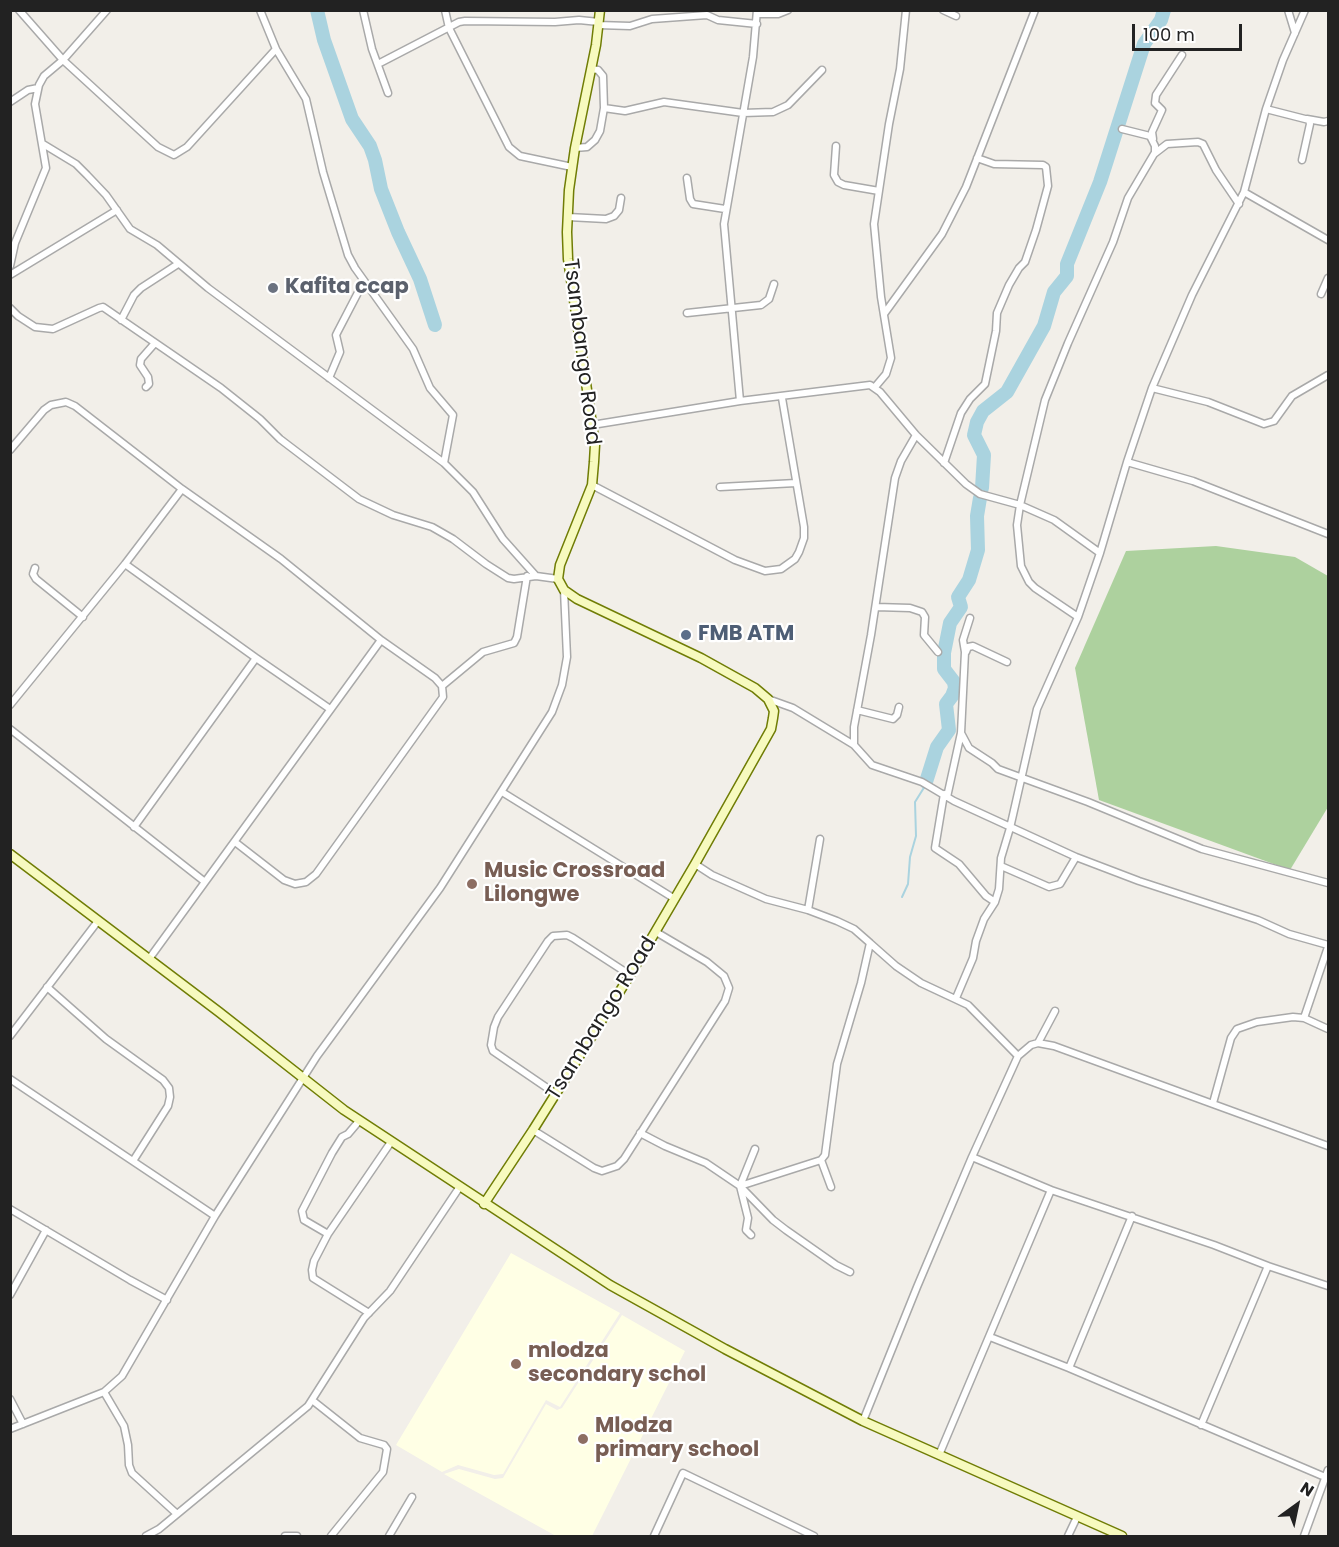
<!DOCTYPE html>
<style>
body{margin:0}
#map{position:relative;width:1339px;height:1547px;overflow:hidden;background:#f2efe9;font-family:Poppins,sans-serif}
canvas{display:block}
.frame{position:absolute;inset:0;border:12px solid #222;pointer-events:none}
.north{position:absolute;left:1267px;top:1475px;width:60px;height:60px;-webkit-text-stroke:4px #fff;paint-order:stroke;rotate:33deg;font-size:16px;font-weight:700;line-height:24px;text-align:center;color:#222}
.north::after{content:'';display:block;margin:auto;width:21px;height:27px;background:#222;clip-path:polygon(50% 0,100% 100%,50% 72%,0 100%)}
.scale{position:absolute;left:1132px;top:24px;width:110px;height:27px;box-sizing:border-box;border:3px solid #222;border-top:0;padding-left:8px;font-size:18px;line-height:21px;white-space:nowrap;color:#222;-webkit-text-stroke:4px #fff;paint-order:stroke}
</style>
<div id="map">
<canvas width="1339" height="1547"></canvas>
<div class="frame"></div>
<div class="north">N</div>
<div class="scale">100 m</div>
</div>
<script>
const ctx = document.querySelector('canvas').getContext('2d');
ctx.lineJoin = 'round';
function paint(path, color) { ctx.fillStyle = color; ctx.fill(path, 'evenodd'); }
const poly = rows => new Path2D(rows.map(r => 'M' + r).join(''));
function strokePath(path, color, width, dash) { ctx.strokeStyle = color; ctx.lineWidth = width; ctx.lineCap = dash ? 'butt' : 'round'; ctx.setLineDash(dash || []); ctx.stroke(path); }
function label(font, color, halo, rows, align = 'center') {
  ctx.font = font + ' Poppins,sans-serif'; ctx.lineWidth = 4.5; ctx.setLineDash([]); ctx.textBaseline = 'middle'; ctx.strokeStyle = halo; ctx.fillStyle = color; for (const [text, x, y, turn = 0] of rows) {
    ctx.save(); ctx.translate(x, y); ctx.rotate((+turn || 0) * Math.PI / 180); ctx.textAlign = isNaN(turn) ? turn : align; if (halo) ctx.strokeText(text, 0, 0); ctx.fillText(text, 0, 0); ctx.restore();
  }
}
paint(poly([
 [511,1253,620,1313,560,1407,546,1400,503,1474,494,1475,458,1465,442,1472,396,1445],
 [622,1315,685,1351,592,1536,556,1536,444,1474,459,1469,495,1479,503,1478,546,1404,557,1410,562,1408]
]), '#ffffe5');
paint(poly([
 [1216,546,1295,557,1328,576,1328,807,1290,870,1099,800,1075,668,1126,551]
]), '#add19e');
strokePath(poly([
 [902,897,908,884,910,857,916,836,915,802,925,786]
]), '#aad3df', 2);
strokePath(poly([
 [317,10,324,40,352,119,370,146,375,160,381,189,398,232,420,279,435,325],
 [982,488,984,455,974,435,977,422,983,411,1007,392,1044,326,1054,292,1067,276,1067,264,1100,182,1144,44,1161,20,1164,10],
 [926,782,937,747,949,730,946,704,952,696,955,688,954,682,944,669,944,653,950,623,961,607,958,597,969,580,978,550,977,516,980,498]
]), '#aad3df', 14);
const street = poly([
 [19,10,63,60,158,147,174,155,187,147,276,49],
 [260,10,276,49,306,99,323,172,348,255,355,268,413,349,430,388,453,415,444,463],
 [363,10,372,49,388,93],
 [445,10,449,28,509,147,520,156,572,167],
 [943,10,956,16],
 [1288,10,1295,33],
 [757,14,778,14,788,10],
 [598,25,630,26,652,19,707,15,718,20,757,24],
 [378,64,459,22,465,21,555,22,579,20,599,22],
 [10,102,28,90,38,88],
 [604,108,625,111,664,102,743,113,773,112,788,105,822,70],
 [1266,109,1309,120,1310,124,1302,160],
 [1307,119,1324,122,1328,121],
 [1122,129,1150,136,1155,146,1155,153],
 [1153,139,1152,132,1162,110,1155,103,1156,95,1182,55],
 [43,144,76,164,87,175,106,195,130,229,157,245,208,288,444,463,473,492,503,539,536,576],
 [836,146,834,175,838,182,844,185,879,191],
 [575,148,587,147,595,140,600,131,604,108,603,76,598,70,591,69],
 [687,178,690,199,693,204,725,209],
 [1244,192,1328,240],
 [568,217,606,219,614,216,619,210,621,198],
 [10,266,15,243,46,168,35,104,39,85,44,76,63,60,107,10],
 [10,275,117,210],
 [1321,294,1328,278],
 [10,308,18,316,35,327,53,329,99,308,103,307,221,388,260,419,280,439,359,499,393,515,432,527,453,539,486,564,508,578,514,579,536,576,558,579],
 [687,313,761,305,769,299,774,284],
 [884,314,942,234,966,187,1035,10],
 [121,320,134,295,141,288,178,264],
 [329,378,340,352,336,335,338,331,364,281],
 [146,387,149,384,148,377,140,365,141,359,155,343],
 [875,387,886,374,891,358,881,297,874,224,889,124,900,69,906,10],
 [1152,388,1208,402,1264,424,1274,421,1292,396,1328,375],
 [740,401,724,224,753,57,757,10],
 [592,425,740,401,870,385,880,392,916,435,966,484,980,494,1020,505,1054,520,1100,553],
 [10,450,44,410,51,405,66,402,75,406,182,489,281,559,381,640,435,678,442,686,443,697,316,874,306,882,295,884,284,880,235,842],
 [1127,462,1193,481,1328,534],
 [944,463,961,413,970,399,985,384,996,331,997,313,1009,285,1019,268,1025,262,1036,230,1048,186,1046,167,1043,165,994,164,977,158],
 [592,485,735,560,765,571,781,569,795,559,799,552,804,538,804,527,782,398],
 [720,487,796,483],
 [125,564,256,658,330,709],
 [35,568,33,574,36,579,83,617],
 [876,607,910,608,922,612,925,617,924,635,938,652],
 [1078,617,1035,588,1029,582,1021,566,1017,525,1020,505,1045,400,1068,343,1113,242,1128,198,1154,154,1167,144,1198,142,1203,144,1216,170,1239,204],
 [966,652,968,647,973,646,1007,662],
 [442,686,483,652,514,643,517,637,527,576],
 [768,699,793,708,854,745,872,765,922,782,954,801,1076,857,1139,881,1258,920,1289,934,1328,945],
 [10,705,125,564,182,489],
 [857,710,893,719,897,715,899,707],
 [10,729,205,882],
 [961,733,969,748,992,763,998,769,1088,802,1202,849,1328,883],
 [854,745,854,727,871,635,895,478,901,461,916,435],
 [502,792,675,899],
 [944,794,935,848,959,864,986,896,995,902],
 [947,797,961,733,965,652,963,640,970,618],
 [134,827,256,658],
 [695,864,712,875,766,899,808,910,837,921,854,929,870,943,861,983,837,1064,825,1155,821,1160,740,1186],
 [1001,866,1049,887,1060,884,1076,857],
 [808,910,820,839],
 [870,943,896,966,921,983,968,1005,1018,1056],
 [149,959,381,640],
 [47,987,106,1039,163,1080,169,1088,170,1097,168,1106,133,1161],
 [956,998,973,958,976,941,984,919,995,902,999,889,1001,858,1010,828,1037,709,1078,617,1100,553,1127,462,1152,388,1192,295,1244,192,1266,109,1283,60,1305,10],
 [1304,1018,1328,947],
 [10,1036,98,921],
 [1038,1043,1055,1011],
 [10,1079,215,1216],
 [556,1094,493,1051,491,1045,494,1027,498,1017,548,941,553,936,567,935,573,938,630,975],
 [1213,1103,1231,1038,1237,1029,1257,1022,1293,1017,1304,1018,1328,1029],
 [533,1130,594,1168,602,1171,617,1166,624,1159,725,1001,729,988,724,976,707,962,656,932],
 [640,1133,665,1146,706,1163,740,1186,773,1220,786,1230,836,1265,850,1272],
 [972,1157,1051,1190,1214,1245,1268,1266,1328,1286],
 [821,1160,831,1187],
 [10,1209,130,1280,167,1300],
 [328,1234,304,1220,302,1211,332,1153,342,1137,348,1134,359,1121],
 [751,1235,746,1230,748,1218,740,1186,755,1149],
 [10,1295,46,1230],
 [369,1313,313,1278,312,1270,314,1261,328,1234,391,1142],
 [990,1337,1069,1368,1325,1477],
 [1069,1368,1132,1216],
 [104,1392,124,1426,128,1445,129,1465,132,1473,177,1514],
 [10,1399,23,1424],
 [312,1400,360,1438,384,1445,387,1449,383,1472,331,1536],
 [863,1421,917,1287,972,1157,1018,1056,1031,1045,1038,1043,1054,1046,1328,1146],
 [1201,1425,1268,1266],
 [10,1429,104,1392,122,1376,215,1216,317,1056,440,888,552,712,562,685,567,657,564,590],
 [939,1455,1051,1190],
 [146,1536,159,1529,308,1406,364,1318,390,1291,459,1188],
 [285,1536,297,1536],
 [389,1536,412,1497],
 [654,1536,683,1473,814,1536],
 [1068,1536,1077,1517],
 [1304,1536,1328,1470]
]);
const secondary = poly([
 [10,854,219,1012,344,1110,610,1285,725,1349,863,1421,1122,1536],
 [484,1204,533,1130,630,975,695,864,771,729,773,718,774,711,768,699,755,688,701,658,577,599,564,590,558,579,560,565,592,485,594,462,595,445,568,259,567,232,569,190,575,148,596,45,600,10]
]);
strokePath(street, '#a9a9a9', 9);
strokePath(secondary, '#707d05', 11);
strokePath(street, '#fff', 6);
strokePath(secondary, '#f7fabf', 8);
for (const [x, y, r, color] of [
 [273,288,6,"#6b7280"],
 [686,635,6,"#5c6f8a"],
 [472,884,6,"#8d6e63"],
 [516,1364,6,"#8d6e63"],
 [583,1439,6,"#8d6e63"]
]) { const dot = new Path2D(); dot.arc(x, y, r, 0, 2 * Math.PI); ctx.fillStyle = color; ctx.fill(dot); strokePath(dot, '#fff', 2); }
label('bold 21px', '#5b616d', '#fff', [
 ["Kafita ccap",285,288]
], 'left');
label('21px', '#222', '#fff', [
 ["Tsambango Road",581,352,83],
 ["Tsambango Road",602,1019,-58]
]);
label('bold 21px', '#4e5e75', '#fff', [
 ["FMB ATM",698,635]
], 'left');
label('bold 21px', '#785e54', '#fff', [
 ["Music Crossroad",484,872],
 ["Lilongwe",484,896],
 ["mlodza",528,1352],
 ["secondary schol",528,1376],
 ["Mlodza",595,1427],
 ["primary school",595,1451]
], 'left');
</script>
